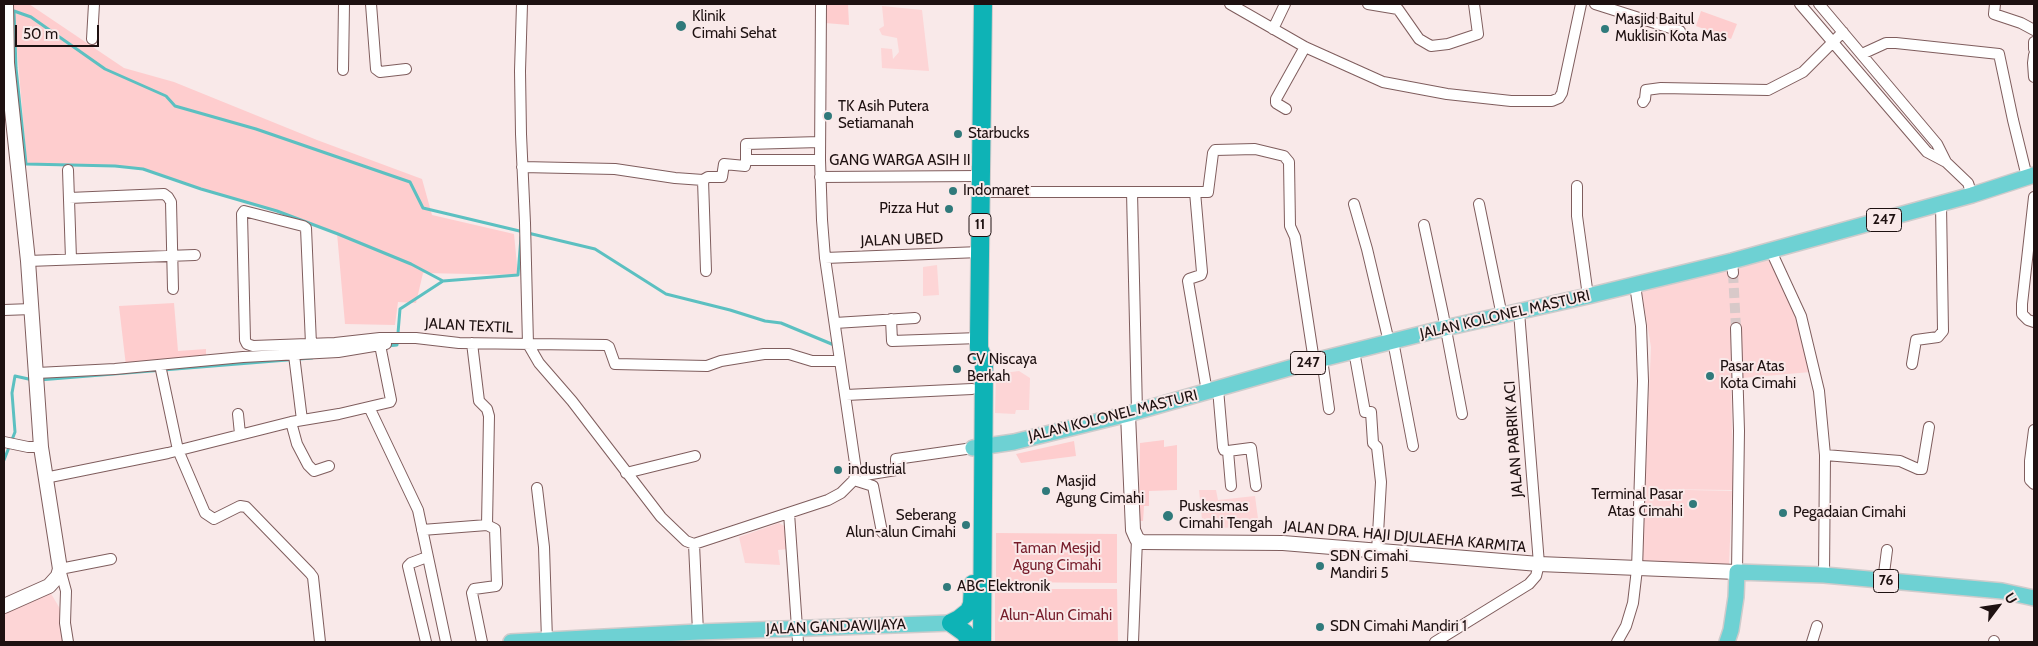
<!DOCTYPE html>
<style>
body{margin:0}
#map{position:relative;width:2038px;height:646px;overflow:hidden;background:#f9e9e9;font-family:Cabin,sans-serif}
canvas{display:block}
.frame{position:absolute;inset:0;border:5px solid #1e1111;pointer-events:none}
.north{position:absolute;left:1973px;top:581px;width:50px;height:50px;-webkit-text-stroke:4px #f9e9e9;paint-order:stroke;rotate:59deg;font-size:14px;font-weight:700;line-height:20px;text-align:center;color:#1e1111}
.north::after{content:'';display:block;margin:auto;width:18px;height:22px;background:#1e1111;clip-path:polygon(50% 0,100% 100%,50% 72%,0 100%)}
.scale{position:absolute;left:15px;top:25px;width:84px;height:22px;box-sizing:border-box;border:2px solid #1e1111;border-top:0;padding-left:6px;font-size:15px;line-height:18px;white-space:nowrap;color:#1e1111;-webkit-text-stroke:4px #f9e9e9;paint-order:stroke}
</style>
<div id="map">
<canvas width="2038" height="646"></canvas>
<div class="frame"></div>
<div class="north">U</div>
<div class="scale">50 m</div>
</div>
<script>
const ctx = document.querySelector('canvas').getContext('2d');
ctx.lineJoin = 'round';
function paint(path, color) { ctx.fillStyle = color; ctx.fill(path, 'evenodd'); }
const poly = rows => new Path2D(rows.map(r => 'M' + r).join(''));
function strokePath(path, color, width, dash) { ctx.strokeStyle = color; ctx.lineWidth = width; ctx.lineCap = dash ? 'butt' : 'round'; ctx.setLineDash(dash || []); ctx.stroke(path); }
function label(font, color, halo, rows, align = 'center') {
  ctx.font = font + ' Cabin,sans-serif'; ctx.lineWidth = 4; ctx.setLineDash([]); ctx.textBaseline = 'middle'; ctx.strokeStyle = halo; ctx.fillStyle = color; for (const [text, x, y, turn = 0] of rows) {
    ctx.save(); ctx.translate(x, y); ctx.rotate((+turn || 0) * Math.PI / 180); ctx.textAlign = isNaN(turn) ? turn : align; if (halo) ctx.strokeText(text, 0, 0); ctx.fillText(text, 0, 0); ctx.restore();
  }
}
paint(poly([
 [882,6,922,10,929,71,882,68,881,48,892,49,893,59,899,52,897,38,882,35,879,29,884,26],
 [1772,259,1798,318,1811,372,1731,379,1733,490,1645,489,1651,347,1641,288],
 [937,265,939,295,923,296,923,267],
 [1019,371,1030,378,1029,410,1016,410,1015,414,995,413,996,374],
 [1645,489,1732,491,1729,565,1642,562],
 [1199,490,1216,490,1218,500,1255,496,1259,526,1203,529],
 [779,523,786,527,788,549,778,550,780,565,745,563,739,537],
 [50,592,59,607,67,642,4,642,4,614]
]), '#fdd5d6');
paint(poly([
 [13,4,29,4,124,68,174,82,317,140,422,179,432,215,514,234,518,275,423,273,416,303,398,302,395,325,345,324,337,233,277,211,201,189,143,169,115,166,27,164],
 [826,4,848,4,849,25,825,23],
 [1701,11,1737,24,1731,39,1696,26],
 [174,303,178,351,206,349,206,359,126,366,119,306],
 [1164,440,1164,447,1177,445,1177,490,1149,491,1149,506,1144,506,1143,521,1139,521,1140,443],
 [1074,441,1076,456,1021,463,1016,454],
 [996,533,1117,534,1117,583,996,582],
 [995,589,1117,589,1118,642,995,642]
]), '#fecdce');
strokePath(poly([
 [14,11,31,17,105,69,166,96,175,106,256,129,410,182,423,208,595,249,666,294,730,310,765,321,781,323,834,345],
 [14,11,16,68,26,164,115,166,143,169,201,189,277,211,338,234,411,264,443,281,518,275,521,237],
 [387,346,397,345,400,309,443,281],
 [39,380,312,358],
 [4,460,15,432,12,393,15,376,33,380]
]), '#5cc0c1', 3);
strokePath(poly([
 [1733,273,1736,328]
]), '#d8c9c9', 10, [10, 5]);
const street = poly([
 [371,4,376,69,380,72,406,69],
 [522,4,520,71,521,134,525,223,528,344,539,363,572,401,661,517,686,541,694,544,828,500,841,493,854,480,856,470,825,258,822,220,820,160,821,4],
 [1230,4,1305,47,1383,82,1447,94,1511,101,1552,101,1559,98,1562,93,1581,4],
 [1368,4,1398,9,1419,39,1431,46,1448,44,1478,34,1474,4],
 [1595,4,1680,31],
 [1800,4,1927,152,1946,162,1968,183,1972,195],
 [1819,4,1937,144,1946,162],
 [1995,4,1994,14,2021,23,2034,30],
 [1273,29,1285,4],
 [92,39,94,4],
 [2034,42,2034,49],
 [1862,54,1886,43,1896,43,1999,54,2013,120,2027,177],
 [2034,55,2033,63,2034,77],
 [343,70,344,4],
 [1643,102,1645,99,1646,90,1661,88,1768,90,1803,72,1843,32],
 [1286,109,1276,103,1276,99,1305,47],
 [746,160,746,144,820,142],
 [522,167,615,169,675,178,703,180,708,177,722,177,724,164,745,166,746,160,820,160],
 [68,170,71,259],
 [820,177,981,176],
 [703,180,706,271],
 [1577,186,1577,216,1588,296],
 [981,192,1208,192,1213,153,1215,150,1255,149,1284,156,1289,162,1290,226,1295,237,1314,361],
 [1132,192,1137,412],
 [1195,192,1202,272,1201,275,1189,279,1188,281,1207,392],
 [2034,197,2022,304,2022,314,2028,320,2034,322],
 [69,198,164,194,168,197,171,202,173,289],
 [1354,204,1367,249,1389,342],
 [1479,204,1502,316],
 [1424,225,1443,314,1462,414],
 [1771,251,1801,316,1819,391,1825,455,1824,575],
 [825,258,980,252],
 [28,261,195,255],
 [1732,261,1733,273],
 [4,310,32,309],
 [891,319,892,341,979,338],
 [835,323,915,318],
 [1736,328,1739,431,1737,572],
 [1393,341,1413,446],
 [472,343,479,401,487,409,489,416,487,525],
 [311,344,306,228,303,226,244,211,242,214,245,340,247,344,253,346,335,343,380,338,416,338,459,343,606,345,609,347,615,364,707,366,721,361,764,354,789,354,812,361,839,361],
 [1354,351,1365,412,1371,412,1373,443,1377,447,1381,482,1377,551],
 [294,355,302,420],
 [1322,359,1329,409],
 [1912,364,1916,340,1938,337,1943,331,1941,204],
 [160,365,178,450,205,513,214,519,240,506,246,507,310,573,313,577,320,642],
 [37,373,115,369,243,357,338,352,386,344],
 [1218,389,1223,447,1224,450,1228,451,1231,486],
 [846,395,972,389],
 [369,407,418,510,446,642],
 [238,414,240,434],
 [291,422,297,444,308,465,314,471,329,466],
 [2034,430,2030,461,2030,480,2034,484],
 [4,442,28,447,41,447],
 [1228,451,1251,448,1256,486],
 [1825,455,1900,461,1918,469,1922,469,1929,427],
 [626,473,695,456],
 [865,475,896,470,896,459,973,448],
 [45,478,168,453,291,422,339,414,390,402,391,400,380,345],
 [854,480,873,486,882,532],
 [537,488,544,547,547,640],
 [789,513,798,642],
 [422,530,487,525,495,529,497,584,496,586,474,589,472,593,482,642],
 [694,544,698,632],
 [1883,581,1887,550],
 [68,642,65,623,66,591,60,569,111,559],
 [426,642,408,566,411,563,427,557],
 [1133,642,1137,539],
 [1435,642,1529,584,1536,576,1539,564,1519,312],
 [1617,642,1626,626,1633,603,1637,569,1643,381,1641,326,1635,285],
 [1812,642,1817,626],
 [1994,642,1994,641]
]);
const secondary = poly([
 [1128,414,1133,530,1137,539,1142,542,1283,543,1539,564,1737,572],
 [4,606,49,586,58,576,60,569,41,447,28,261,7,63,6,4]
]);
const primary = poly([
 [973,448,1014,442,1128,414,1314,361,1445,328,1588,296,1732,261,1972,195,2034,175],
 [511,642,698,632,951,623],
 [1727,642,1731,630,1736,597,1737,572,1824,575,2002,591,2034,598]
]);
const highway = poly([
 [951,623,959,619,969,611,972,604,973,584],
 [951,623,965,633,970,642],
 [982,642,984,361,979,348,979,338,983,4]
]);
strokePath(street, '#7f5d5d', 12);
strokePath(secondary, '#7f5d5d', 16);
strokePath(primary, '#cecbcb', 18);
strokePath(highway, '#cecbcb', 20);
strokePath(street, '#fff', 10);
strokePath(secondary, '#fff', 14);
strokePath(primary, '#6ed1d3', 15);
strokePath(highway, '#0eb3b6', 18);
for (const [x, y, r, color] of [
 [681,26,6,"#307a7b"],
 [1605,29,5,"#307a7b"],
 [828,116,5,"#307a7b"],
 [958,134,5,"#307a7b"],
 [953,191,5,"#307a7b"],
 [949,209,5,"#307a7b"],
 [957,369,5,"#307a7b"],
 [1710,376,5,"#307a7b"],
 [838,470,5,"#307a7b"],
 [1046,491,5,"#307a7b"],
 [1693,504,5,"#307a7b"],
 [1783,513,5,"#307a7b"],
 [1168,516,6,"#307a7b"],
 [966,525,5,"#307a7b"],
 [1320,566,5,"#307a7b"],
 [947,587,5,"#307a7b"],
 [1320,627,5,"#307a7b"]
]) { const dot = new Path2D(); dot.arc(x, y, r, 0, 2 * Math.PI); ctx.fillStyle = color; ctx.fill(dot); strokePath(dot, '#f9e9e9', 2); }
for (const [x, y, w] of [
 [1884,220,35],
 [980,225,22],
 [1308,363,35],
 [1886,581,25]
]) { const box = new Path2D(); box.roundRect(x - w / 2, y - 11.5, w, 23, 4); ctx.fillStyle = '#f9e9e9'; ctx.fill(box); strokePath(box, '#1e1111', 1); }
label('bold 14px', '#1e1111', null, [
 ["247",1884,220],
 ["11",980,225],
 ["247",1308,363],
 ["76",1886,581]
]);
label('15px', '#1e1111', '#f9e9e9', [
 ["Klinik",692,17],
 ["Cimahi Sehat",692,34],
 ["Masjid Baitul",1615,20],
 ["Muklisin Kota Mas",1615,37],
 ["TK Asih Putera",838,107],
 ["Setiamanah",838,124],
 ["Starbucks",968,134],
 ["Indomaret",963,191],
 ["Pizza Hut",939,209,"right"],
 ["CV Niscaya",967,360],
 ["Berkah",967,377],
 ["Pasar Atas",1720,367],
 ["Kota Cimahi",1720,384],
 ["industrial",848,470],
 ["Masjid",1056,482],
 ["Agung Cimahi",1056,499],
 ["Terminal Pasar",1683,495,"right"],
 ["Atas Cimahi",1683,512,"right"],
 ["Puskesmas",1179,507],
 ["Cimahi Tengah",1179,524],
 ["Pegadaian Cimahi",1793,513],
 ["Seberang",956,516,"right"],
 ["Alun-alun Cimahi",956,533,"right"],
 ["SDN Cimahi",1330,557],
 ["Mandiri 5",1330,574],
 ["ABC Elektronik",957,587],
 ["SDN Cimahi Mandiri 1",1330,627]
], 'left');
label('15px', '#1e1111', '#f9e9e9', [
 ["GANG WARGA ASIH II",900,161],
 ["JALAN UBED",902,240,-2],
 ["JALAN KOLONEL MASTURI",1505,315,-13],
 ["JALAN TEXTIL",469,326,3],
 ["JALAN KOLONEL MASTURI",1113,416,-14],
 ["JALAN PABRIK ACI",1514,439,-94],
 ["JALAN DRA. HAJI DJULAEHA KARMITA",1405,537,5],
 ["JALAN GANDAWIJAYA",836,627,-2]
]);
label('15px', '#761c2a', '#f9e9e9', [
 ["Taman Mesjid",1057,549],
 ["Agung Cimahi",1057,566],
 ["Alun-Alun Cimahi",1056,616]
]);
</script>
